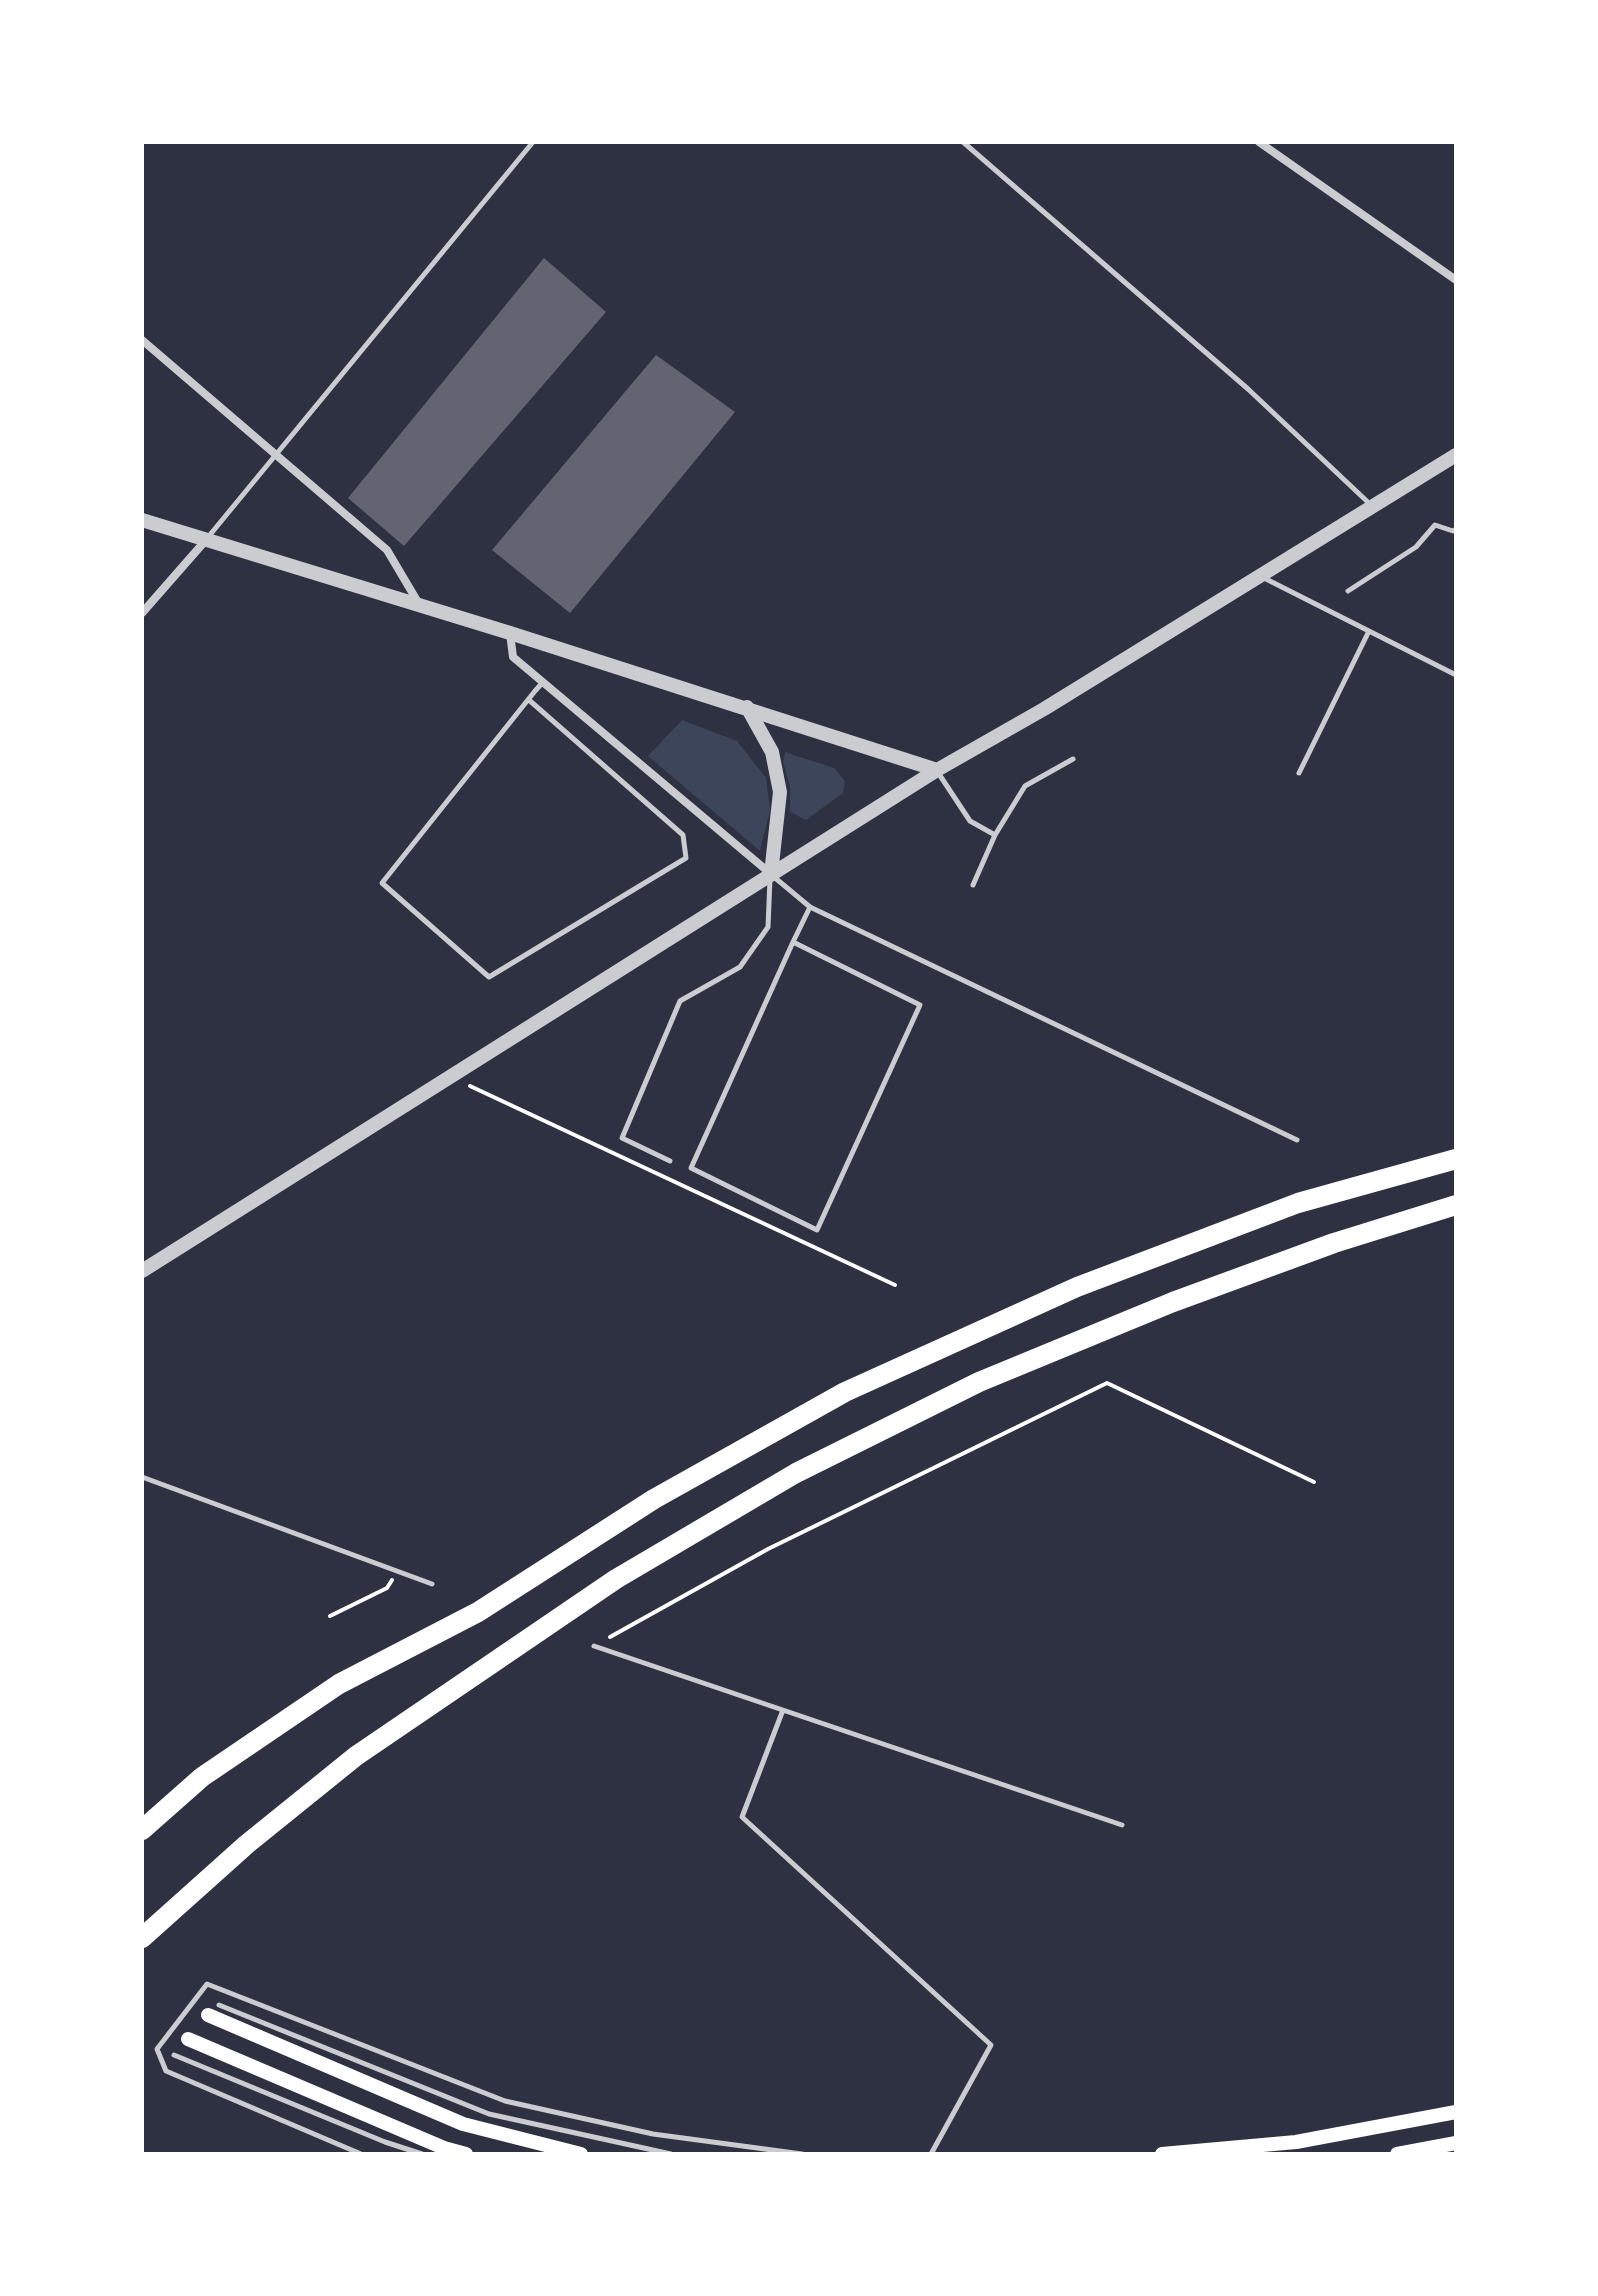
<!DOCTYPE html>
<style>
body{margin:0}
#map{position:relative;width:1598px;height:2296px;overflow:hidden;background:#2d3142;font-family:"Public Sans",sans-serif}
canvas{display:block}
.frame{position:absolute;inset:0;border:144px solid #fff;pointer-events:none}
</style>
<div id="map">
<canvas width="1598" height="2296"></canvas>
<div class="frame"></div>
</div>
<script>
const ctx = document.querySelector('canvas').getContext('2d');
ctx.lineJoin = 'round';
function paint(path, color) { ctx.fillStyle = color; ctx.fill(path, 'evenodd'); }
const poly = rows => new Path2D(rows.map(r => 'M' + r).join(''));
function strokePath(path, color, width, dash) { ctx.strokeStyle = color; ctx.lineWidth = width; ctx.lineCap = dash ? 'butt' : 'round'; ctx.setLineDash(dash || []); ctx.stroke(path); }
paint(poly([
 [682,720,737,741,766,778,770,810,760,851,648,756],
 [785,752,834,768,845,781,843,793,806,820,790,812,790,787,783,762]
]), '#3c4559');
paint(poly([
 [544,258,606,312,404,546,348,498],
 [656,355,735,412,570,613,492,550]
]), '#626471');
strokePath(poly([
 [470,1086,895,1285],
 [330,1616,387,1588,392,1580],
 [610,1637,768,1549,1107,1383,1314,1482]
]), '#fff', 4);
strokePath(poly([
 [963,142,1248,389,1372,506],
 [209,536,533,142],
 [1264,578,1456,675],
 [1348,591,1416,547,1435,525,1453,531,1456,529],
 [529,700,683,835,686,858,489,977,382,883,535,691,543,682],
 [937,771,970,821,995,835,973,885],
 [1299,773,1369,631],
 [995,835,1025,786,1073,759],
 [774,877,810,907,1297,1140],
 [793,942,920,1005,817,1230,691,1168,793,942,810,907],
 [670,1161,622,1138,680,1001,740,967,768,927,770,879],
 [142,1477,432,1584],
 [594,1646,1122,1825],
 [783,1710,742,1817,991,2045,931,2154],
 [219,2005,489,2114,671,2154],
 [174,2055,385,2142,422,2154],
 [361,2154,166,2071,157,2049,207,1984,505,2101,653,2134,802,2154]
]), '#caccd0', 5);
strokePath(poly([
 [1259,142,1456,280],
 [142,340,387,550,419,604],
 [142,613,206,540],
 [510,633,513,657,771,874]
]), '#caccd0', 8);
strokePath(poly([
 [142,520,510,633,937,770],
 [747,707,772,752,780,792,771,874],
 [142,1271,937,770,1044,709,1456,455]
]), '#caccd0', 14);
strokePath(poly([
 [208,2015,463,2124,581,2154],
 [188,2039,444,2148,466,2154],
 [1162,2154,1296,2142,1456,2112],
 [1397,2154,1456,2143]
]), '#fff', 14);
strokePath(poly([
 [142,1830,202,1777,339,1684,478,1612,654,1499,845,1392,1077,1287,1298,1203,1456,1159],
 [142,1938,247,1844,356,1756,616,1579,796,1473,979,1382,1173,1302,1334,1243,1456,1205]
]), '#fff', 20);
</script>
